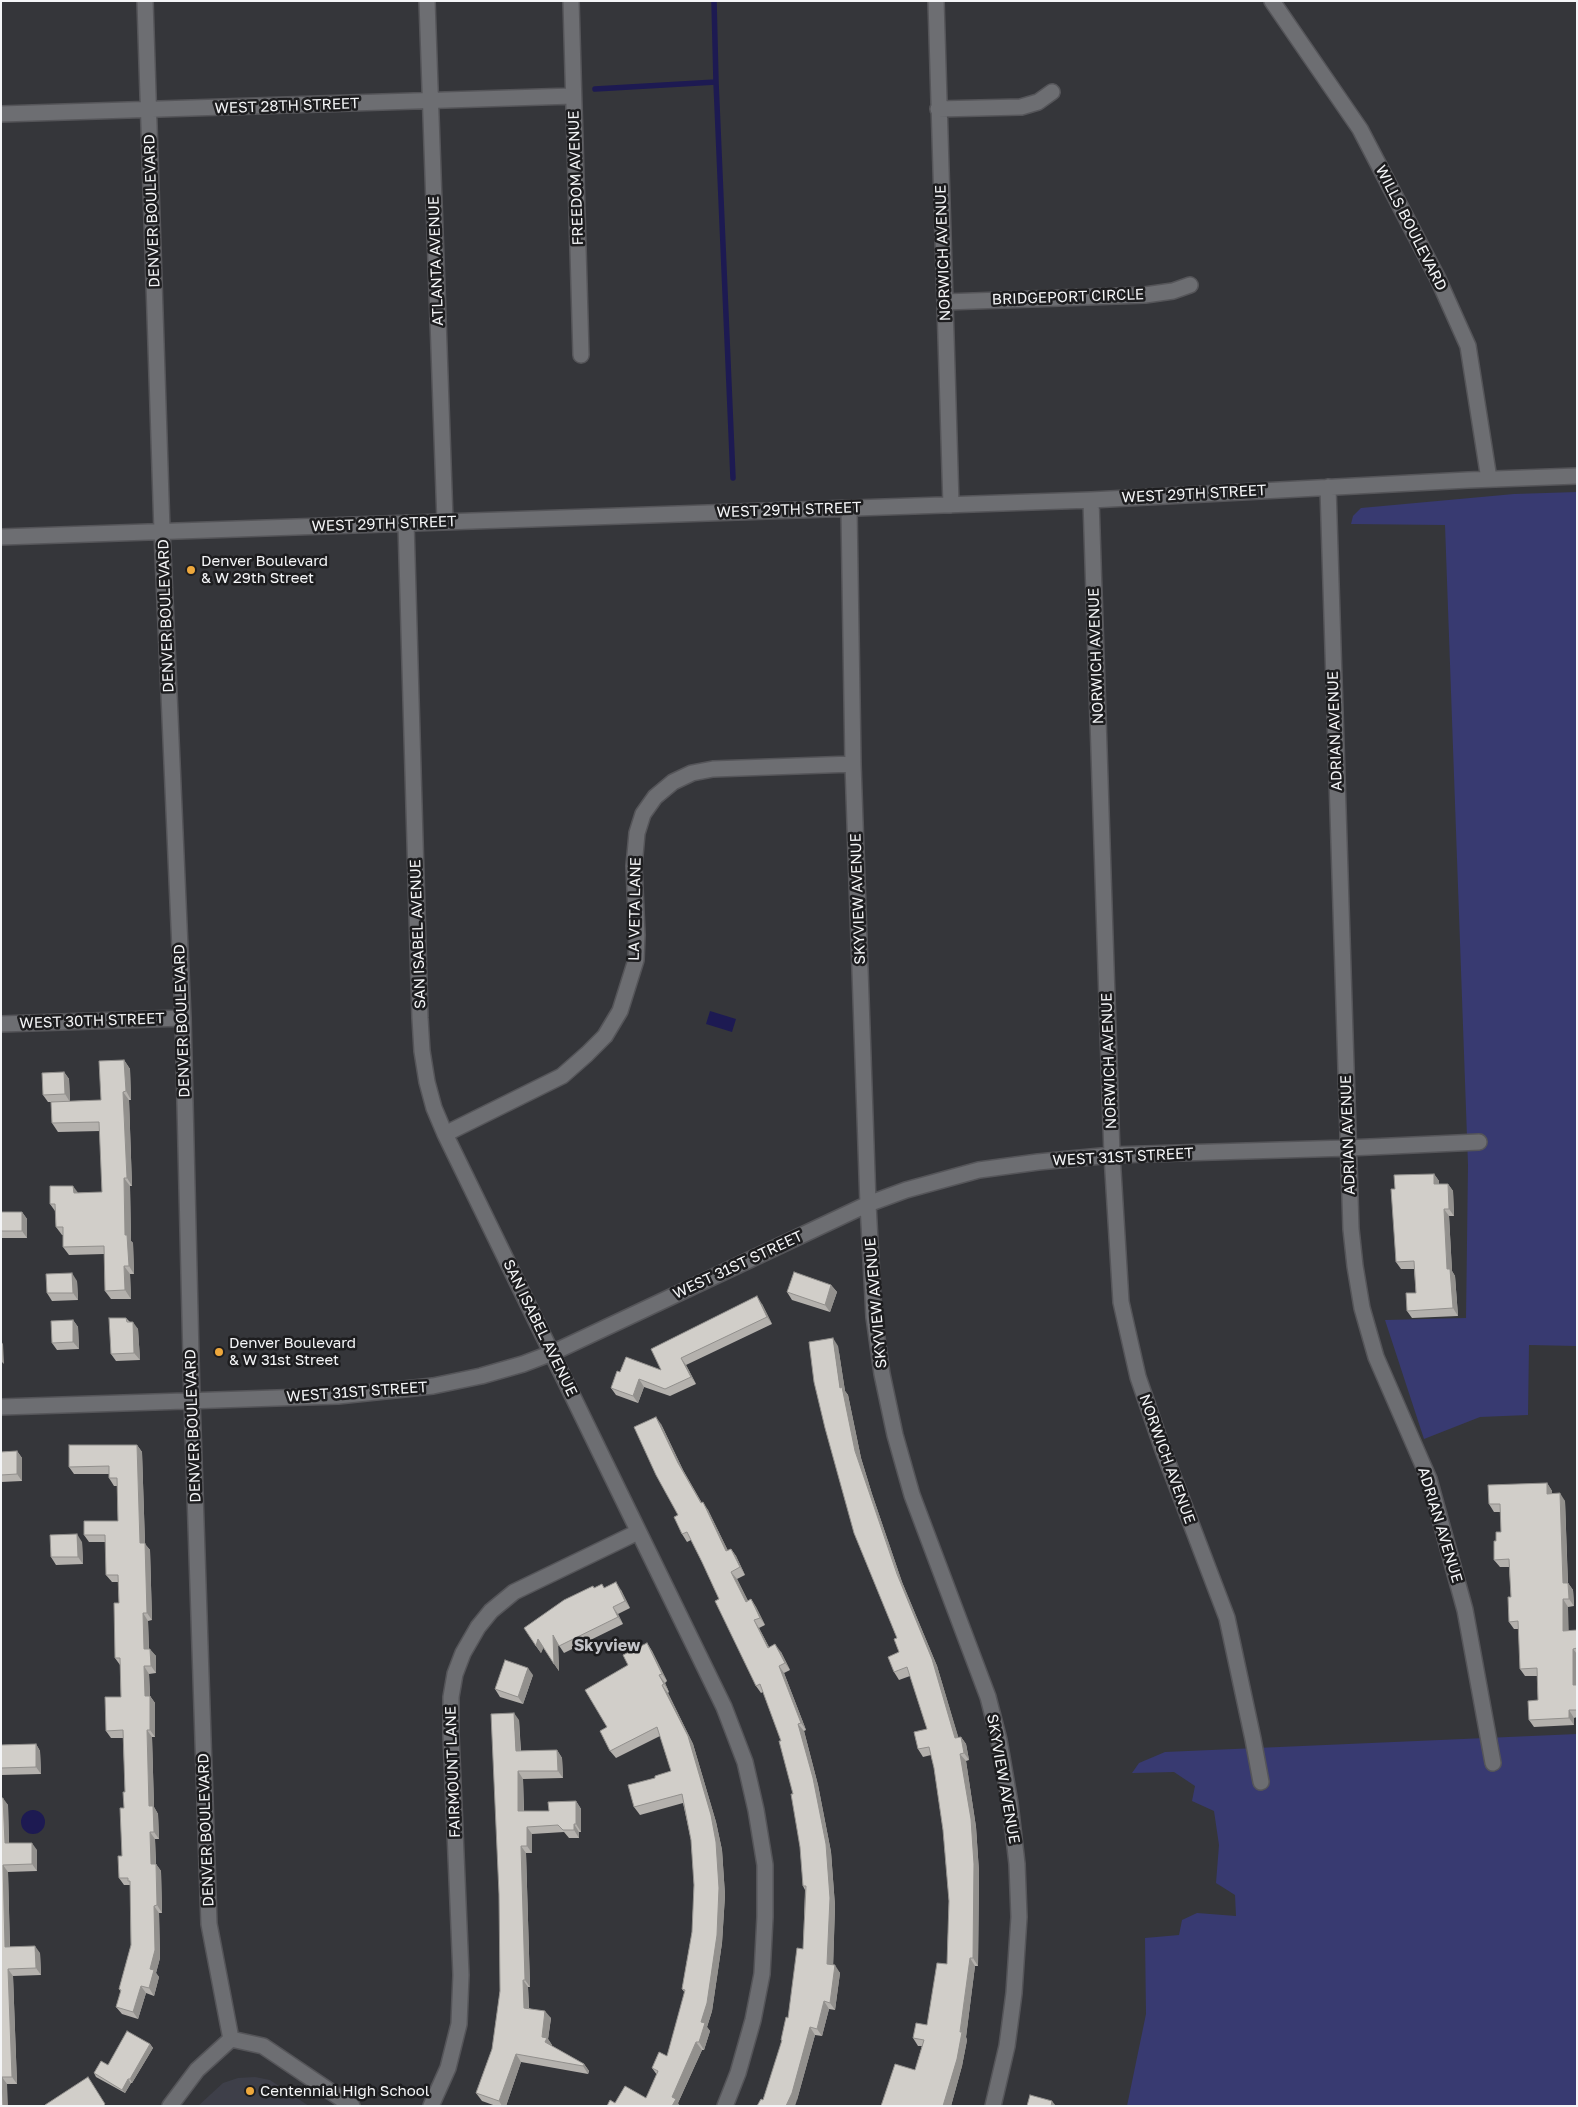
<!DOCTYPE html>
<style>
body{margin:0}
#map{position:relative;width:1578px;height:2107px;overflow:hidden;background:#35363a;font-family:"Golos Text",sans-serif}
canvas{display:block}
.frame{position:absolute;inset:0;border:2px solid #f4f5f7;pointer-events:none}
</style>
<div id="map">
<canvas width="1578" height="2107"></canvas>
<div class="frame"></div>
</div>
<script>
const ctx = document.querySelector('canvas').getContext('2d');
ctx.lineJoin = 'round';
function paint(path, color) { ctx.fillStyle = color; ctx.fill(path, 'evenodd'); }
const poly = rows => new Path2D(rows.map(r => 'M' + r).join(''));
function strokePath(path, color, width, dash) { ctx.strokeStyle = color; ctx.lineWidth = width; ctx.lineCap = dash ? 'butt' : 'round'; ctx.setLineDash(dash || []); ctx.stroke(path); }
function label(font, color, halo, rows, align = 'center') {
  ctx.font = font + ' "Golos Text",sans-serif'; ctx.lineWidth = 5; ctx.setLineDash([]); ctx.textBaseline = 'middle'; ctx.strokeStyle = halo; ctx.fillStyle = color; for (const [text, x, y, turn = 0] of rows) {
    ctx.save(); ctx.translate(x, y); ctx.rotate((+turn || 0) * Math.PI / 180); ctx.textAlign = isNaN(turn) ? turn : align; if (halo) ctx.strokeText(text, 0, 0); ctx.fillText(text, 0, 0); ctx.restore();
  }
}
paint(poly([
 [255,2077,270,2080,309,2106,198,2106,223,2083,238,2078]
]), '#3e3f49');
paint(poly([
 [1577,492,1577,1346,1529,1345,1528,1415,1480,1417,1424,1439,1385,1320,1466,1318,1468,1165,1445,525,1351,524,1353,516,1361,508,1514,494],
 [1577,1734,1577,2106,1127,2106,1146,2014,1145,1938,1179,1935,1182,1920,1197,1913,1236,1916,1235,1895,1216,1883,1219,1845,1214,1811,1192,1801,1195,1786,1174,1772,1132,1773,1139,1763,1165,1752]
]), '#383a71');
paint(poly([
 [710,1011,736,1019,732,1032,706,1024],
 '21 1822a12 12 0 1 1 24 0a12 12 0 1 1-24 0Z'
]), '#1d1a52');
strokePath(poly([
 [714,1,716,82,733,478],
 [595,89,716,82]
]), '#1d1a52', 5.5);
const minor = poly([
 [145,1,162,531,183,1018,192,1400,209,1924,231,2039],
 [427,1,445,521],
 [571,1,581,355],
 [936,1,951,505],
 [1272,1,1360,129,1438,279,1468,346,1489,479],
 [938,109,1021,107,1038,102,1052,92],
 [1,114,573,96],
 [945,302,1145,295,1173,291,1190,285],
 [1328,487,1351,1229,1355,1266,1362,1308,1376,1357,1429,1479,1465,1610,1493,1763],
 [1091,500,1112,1155,1121,1302,1138,1377,1163,1450,1227,1618,1253,1739,1261,1782],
 [849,509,853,764,868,1204,874,1317,882,1374,895,1435,912,1495,988,1697,999,1740,1010,1803,1017,1864,1019,1917,1014,1993,1007,2046,993,2106],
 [406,523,420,1018,422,1051,427,1082,434,1108,445,1134,724,1707,745,1762,756,1810,765,1865,765,1917,762,1974,753,2020,738,2073,725,2106],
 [1,537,1091,500,1468,480,1577,476],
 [1,1024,183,1018],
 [445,1134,562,1076,587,1054,605,1036,620,1011,636,960,637,935,634,866,637,833,643,814,655,797,673,782,692,773,713,769,853,764],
 [1,1407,338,1396,433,1386,481,1376,523,1364,552,1353,868,1204,906,1190,979,1170,1038,1162,1112,1155,1348,1148,1479,1142],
 [231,2039,263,2046,352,2106],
 [170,2106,197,2070,231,2039],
 [431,2106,448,2068,459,2024,461,1975,451,1735,451,1697,455,1674,463,1653,478,1627,491,1611,514,1592,638,1532]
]);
strokePath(minor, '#555559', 18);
strokePath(minor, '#6d6e72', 15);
paint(poly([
 [124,1060,130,1069,131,1100,129,1100,132,1186,130,1186,131,1241,133,1243,134,1274,130,1274,131,1299,111,1299,105,1291,104,1254,69,1255,63,1247,63,1235,62,1235,56,1227,55,1211,50,1204,78,1193,102,1192,100,1131,58,1132,52,1123,51,1102,48,1102,43,1095,64,1072,69,1079,70,1101,101,1100],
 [1434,1174,1439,1181,1439,1184,1448,1184,1453,1191,1454,1216,1449,1216,1452,1271,1455,1276,1458,1316,1412,1318,1407,1311,1416,1293,1414,1269,1401,1269,1396,1262,1395,1189],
 [1,1212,22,1212,27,1219,27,1238,1,1238],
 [77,1281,78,1300,52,1301,47,1293],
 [831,1285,837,1292,830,1312,792,1300,787,1292],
 [762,1304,772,1324,686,1365,696,1384,670,1396,644,1387,638,1403,616,1395,611,1388,620,1372,661,1370],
 [126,1318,130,1322,138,1329,140,1360,116,1361,111,1354],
 [73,1320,78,1327,79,1349,57,1350,52,1343],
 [838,1346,845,1391,848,1395,861,1458,872,1494,902,1582,937,1666,958,1737,961,1737,966,1744,969,1760,966,1761,976,1827,979,1872,978,1966,975,1966,966,2037,967,2040,962,2066,951,2106,881,2106,915,2070,922,2046,918,2046,913,2038,927,2025,947,1964,949,1901,943,1830,934,1768,931,1755,923,1757,918,1749,927,1729,910,1676,899,1680,894,1672,899,1652,897,1638,854,1533],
 [661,1424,683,1470,702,1503,708,1510,728,1551,731,1549,736,1556,745,1575,737,1579,748,1601,751,1599,756,1607,765,1625,759,1628,769,1647,781,1652,790,1670,784,1673,806,1730,804,1731,818,1785,831,1852,835,1906,833,1965,840,1973,835,2010,829,2009,822,2036,815,2035,797,2100,763,2100,782,2042,781,2040,788,2018,803,1949,805,1890,803,1886,800,1847,793,1794,781,1741,763,1692,761,1693,756,1686,719,1599,702,1562,691,1540,687,1542,682,1534,678,1515],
 [137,1445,142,1452,145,1544,150,1550,152,1620,148,1621,149,1649,156,1656,156,1673,149,1674,150,1696,155,1703,155,1737,152,1737,154,1807,158,1814,159,1839,155,1839,156,1864,161,1871,162,1913,159,1913,160,1958,156,1973,159,1977,154,1996,146,1993,138,2019,122,2014,116,2007,121,1992,119,1989,131,1945,130,1885,124,1885,119,1878,122,1856,125,1792,123,1738,111,1738,106,1731,121,1697,120,1665,115,1658,119,1603,118,1582,112,1582,106,1575,106,1542,89,1542,84,1535,118,1521,117,1486,114,1486,109,1478,109,1474,74,1474,69,1467],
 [17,1451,22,1458,22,1481,1,1482,1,1452],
 [1547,1483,1552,1491,1552,1493,1565,1501,1568,1583,1573,1590,1574,1606,1568,1607,1568,1631,1577,1630,1577,1717,1574,1718,1574,1725,1534,1727,1529,1720,1538,1700,1537,1676,1525,1676,1520,1669,1519,1629,1514,1629,1509,1622,1511,1597,1509,1567,1500,1567,1494,1560,1496,1541,1501,1532,1501,1512,1494,1512,1489,1504],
 [82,1542,83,1564,56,1565,51,1557],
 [594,1588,621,1590,630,1608,618,1614,623,1624,564,1653,558,1644,559,1671,543,1647,541,1653,536,1646],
 [647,1643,652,1651,667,1681,665,1683,669,1692,668,1693,693,1744,716,1822,722,1850,725,1895,722,1943,712,2011,707,2027,710,2031,704,2050,702,2050,678,2103,615,2103,646,2098,657,2075,652,2068,667,2056,685,1993,682,1989,692,1932,694,1885,691,1840,683,1803,640,1815,634,1807,655,1778,671,1771,660,1736,616,1758,610,1751,607,1727,628,1665],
 [533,1675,523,1704,500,1697,495,1689],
 [519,1720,521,1751,557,1750,562,1758,563,1778,523,1779,524,1811,549,1811,576,1801,581,1809,581,1832,579,1832,579,1838,569,1838,564,1832,532,1834,532,1853,526,1853,530,1987,528,1987,529,2008,551,2018,548,2039,552,2045,552,2046,584,2064,589,2071,588,2074,521,2062,506,2106,496,2106,482,2101,476,2093,492,2049,500,1991],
 [36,1744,40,1751,41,1774,1,1775,1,1745],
 [1,1798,8,1805,9,1843,37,1850,37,1871,8,1872,10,1947,40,1953,41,1975,13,1976,17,2084,7,2084,1,2106],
 [150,2044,153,2048,132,2083,131,2083,125,2093,96,2077,94,2073,108,2065]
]), '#b4b1ad');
paint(poly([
 [124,1060,130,1069,131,1100,126,1091],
 [64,1072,69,1079,70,1102,65,1094],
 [123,1092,129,1100,132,1186,127,1178],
 [1434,1174,1439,1181,1439,1192,1434,1184],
 [124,1178,130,1186,131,1241,133,1243,134,1274,129,1266,125,1235],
 [1448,1184,1453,1191,1454,1216,1449,1209],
 [73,1186,79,1194,74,1193],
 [1444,1209,1449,1216,1452,1271,1455,1276,1458,1316,1453,1308,1447,1269],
 [22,1212,27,1219,27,1238,22,1231],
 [124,1266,130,1274,131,1299,125,1290],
 [72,1273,77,1281,78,1300,73,1293],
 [831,1285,837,1292,830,1312,825,1305],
 [757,1296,762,1304,772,1324,767,1317],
 [73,1320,78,1327,79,1349,73,1342],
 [133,1322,138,1329,140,1360,134,1353],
 [833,1338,838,1346,845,1391,848,1395,861,1458,872,1494,902,1582,937,1666,961,1746,955,1738,867,1486,855,1451,840,1388],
 [1,1341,3,1344,4,1364,1,1361],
 [681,1358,686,1365,696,1384,691,1377],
 [639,1379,644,1387,638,1403,633,1396],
 [656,1417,661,1424,683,1470,706,1511,701,1503,678,1463],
 [137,1445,142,1452,145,1544,150,1550,152,1620,147,1613,140,1543],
 [17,1451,22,1458,22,1481,17,1474],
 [1547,1483,1552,1491,1552,1501,1547,1494],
 [1560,1493,1565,1501,1568,1590,1563,1583],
 [703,1502,708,1510,732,1559,726,1551],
 [77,1534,82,1542,83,1564,78,1557],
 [731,1549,736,1556,745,1575,740,1567],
 [731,1572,737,1579,752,1609,746,1602],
 [616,1582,621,1590,630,1608,625,1601],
 [1568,1583,1573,1590,1574,1606,1569,1599],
 [751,1599,756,1607,765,1625,760,1618],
 [1563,1599,1568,1607,1569,1638,1563,1631],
 [613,1607,618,1614,623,1624,618,1617],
 [143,1613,148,1621,149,1656,144,1649],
 [754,1620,759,1628,773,1655,768,1648],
 [553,1635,558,1643,559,1671,554,1664],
 [538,1639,544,1647,541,1653,536,1646],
 [647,1643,652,1651,667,1681,662,1674],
 [775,1644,781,1652,790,1670,785,1663],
 [150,1649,156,1656,156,1673,151,1666],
 [1573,1649,1577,1654,1577,1690,1573,1685],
 [144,1666,149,1674,150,1696,155,1703,155,1737,150,1730,145,1696],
 [779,1666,784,1673,806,1730,801,1723],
 [528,1668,533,1675,523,1704,518,1697],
 [659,1675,665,1683,669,1692,664,1684],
 [662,1685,668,1693,693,1744,716,1822,722,1850,725,1895,722,1943,712,2011,707,2027,710,2031,704,2050,699,2042,701,2022,717,1935],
 [1569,1710,1574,1718,1574,1725,1569,1718],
 [514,1713,519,1720,521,1758,516,1751],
 [798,1724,804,1731,818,1785,831,1852,835,1906,833,1972,827,1964],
 [147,1730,152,1737,154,1807,158,1814,159,1839,154,1832,149,1806],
 [961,1737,966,1744,969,1760,964,1753],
 [36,1744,40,1751,41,1774,36,1767],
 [557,1750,562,1758,563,1778,558,1771],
 [960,1754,966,1761,976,1827,979,1872,978,1966,973,1958],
 [518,1771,523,1779,524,1819,518,1811],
 [3,1798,8,1805,9,1850,5,1843],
 [576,1801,581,1809,581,1832,576,1824],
 [574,1824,579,1832,579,1838,574,1830],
 [527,1827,532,1834,532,1853,527,1846],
 [150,1832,155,1839,156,1871,151,1864],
 [32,1843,37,1850,37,1871,32,1864],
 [521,1846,526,1853,530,1987,525,1980],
 [156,1864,161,1871,162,1913,157,1905],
 [3,1865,8,1872,10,1954,5,1947],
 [154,1906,159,1913,160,1958,156,1973,159,1977,154,1996,149,1988],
 [35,1946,40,1953,41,1975,36,1968],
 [970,1958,975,1966,966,2037,967,2040,962,2066,951,2106,943,2106,960,2032],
 [835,1965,840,1973,835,2010,830,2003],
 [8,1969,13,1976,17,2084,12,2077],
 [523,1980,528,1987,529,2015,524,2008],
 [141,1986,146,1993,138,2019,133,2012],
 [824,2001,829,2009,822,2036,817,2029],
 [545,2011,551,2018,548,2039,552,2045,550,2050,542,2037],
 [810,2027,815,2035,797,2100,795,2106,786,2106],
 [696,2042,702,2050,678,2103,680,2106,672,2106,672,2097],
 [150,2044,153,2048,132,2083,130,2079],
 [516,2054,521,2062,506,2106,502,2106,499,2101],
 [584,2064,589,2071,588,2074,583,2066],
 [2,2077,7,2084,8,2106,3,2106],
 [128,2079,131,2083,125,2093,122,2090],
 [1052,2101,1056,2106,1051,2106]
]), '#92908d');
const building = poly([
 [124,1060,126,1091,123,1092,127,1178,124,1178,125,1235,127,1235,129,1266,124,1266,125,1290,105,1291,104,1246,63,1247,63,1227,56,1227,55,1204,50,1204,50,1186,73,1186,74,1193,102,1192,99,1122,52,1123,51,1102,101,1100,99,1061,124,1060],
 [64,1072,65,1094,43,1095,42,1073,64,1072],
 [1434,1174,1434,1184,1448,1184,1449,1209,1444,1209,1447,1269,1450,1269,1453,1308,1407,1311,1406,1293,1416,1293,1414,1261,1396,1262,1391,1189,1395,1189,1394,1175,1434,1174],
 [1,1212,22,1212,22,1231,1,1231,1,1212],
 [794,1272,831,1285,825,1305,787,1292,794,1272],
 [72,1273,73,1293,47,1293,46,1274,72,1273],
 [757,1296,767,1317,681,1358,691,1377,665,1389,639,1379,633,1396,611,1388,617,1371,620,1372,626,1357,661,1370,651,1349,757,1296],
 [109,1318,126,1318,127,1322,133,1322,134,1353,111,1354,109,1318],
 [73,1320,73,1342,52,1343,51,1321,73,1320],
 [833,1338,840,1388,842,1387,855,1451,867,1486,897,1574,932,1659,955,1738,961,1737,964,1753,960,1754,971,1819,974,1864,973,1958,970,1958,960,2032,962,2032,957,2059,943,2106,881,2106,895,2064,915,2070,924,2040,913,2038,916,2023,927,2025,937,1963,947,1964,949,1901,943,1830,934,1768,929,1747,918,1749,914,1732,927,1729,907,1667,894,1672,888,1657,899,1652,894,1639,897,1638,854,1533,825,1428,814,1382,809,1342,833,1338],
 [656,1417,678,1463,701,1503,703,1502,726,1551,731,1549,740,1567,731,1572,746,1602,751,1599,760,1618,754,1620,768,1648,775,1644,785,1663,779,1666,801,1723,798,1724,813,1778,826,1844,830,1898,827,1964,835,1965,830,2003,824,2001,817,2029,810,2027,792,2093,786,2106,757,2106,761,2099,763,2100,782,2040,781,2040,786,2017,788,2018,797,1948,803,1949,806,1886,803,1886,800,1847,791,1794,793,1794,779,1741,781,1741,760,1684,756,1686,715,1601,719,1599,702,1562,687,1532,682,1534,674,1517,678,1515,656,1475,634,1427,656,1417],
 [69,1445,137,1445,140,1543,145,1543,147,1613,143,1613,144,1649,150,1649,151,1666,144,1666,145,1696,150,1696,150,1730,147,1730,149,1806,153,1806,154,1832,150,1832,151,1864,156,1864,157,1905,154,1906,155,1950,150,1969,154,1970,149,1988,141,1986,133,2012,116,2007,121,1990,119,1989,131,1945,130,1881,128,1881,128,1878,119,1878,118,1856,122,1856,120,1808,124,1808,123,1792,125,1792,123,1730,106,1731,105,1697,121,1697,120,1658,115,1658,114,1603,119,1603,118,1575,106,1575,105,1535,84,1535,84,1521,118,1521,117,1478,109,1478,109,1466,69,1467,69,1445],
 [17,1451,17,1474,1,1475,1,1452,17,1451],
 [1547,1483,1547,1494,1560,1493,1563,1583,1568,1583,1569,1599,1563,1599,1563,1631,1577,1630,1577,1648,1573,1649,1573,1685,1577,1685,1577,1710,1569,1710,1569,1718,1529,1720,1528,1701,1538,1700,1537,1668,1520,1669,1518,1621,1509,1622,1508,1597,1511,1597,1509,1559,1494,1560,1494,1541,1496,1541,1496,1532,1501,1532,1500,1504,1489,1504,1488,1485,1547,1483],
 [77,1534,78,1557,51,1557,50,1535,77,1534],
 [616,1582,625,1601,613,1607,618,1617,559,1646,553,1635,554,1664,538,1639,536,1646,524,1628,564,1600,593,1586,594,1588,602,1584,604,1588,616,1582],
 [647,1643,662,1674,659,1675,664,1684,662,1685,688,1736,711,1815,716,1842,719,1888,717,1935,707,2003,701,2022,705,2023,699,2042,696,2042,672,2097,676,2099,672,2106,607,2106,610,2100,615,2103,625,2086,646,2098,658,2071,652,2068,659,2052,667,2056,685,1990,682,1989,692,1932,694,1885,691,1840,682,1794,634,1807,628,1785,655,1778,655,1776,671,1771,657,1727,610,1751,600,1731,607,1727,585,1690,628,1665,623,1655,647,1643],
 [505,1660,528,1668,518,1697,495,1689,505,1660],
 [514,1713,516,1751,557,1750,558,1771,518,1771,518,1811,549,1811,548,1802,576,1801,576,1824,574,1824,574,1830,563,1830,558,1825,527,1827,527,1846,521,1846,525,1980,523,1980,524,2008,545,2011,542,2037,547,2038,545,2042,584,2064,583,2066,516,2054,499,2101,476,2093,492,2049,500,1991,499,1894,491,1714,514,1713],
 [36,1744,36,1767,1,1768,1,1745,36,1744],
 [1,1798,3,1798,5,1843,32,1843,32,1864,3,1865,5,1947,35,1946,36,1968,8,1969,12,2077,2,2077,3,2106,1,2106,1,1798],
 [127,2031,150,2044,130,2079,128,2079,122,2090,94,2073,101,2061,108,2065,127,2031],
 [88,2077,105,2104,103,2106,46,2106,45,2105,88,2077],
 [1030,2095,1052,2101,1051,2106,1027,2106,1030,2095]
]);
paint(building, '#d1cec9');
strokePath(building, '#92908d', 1);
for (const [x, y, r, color] of [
 [191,570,5,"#eea83c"],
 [219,1352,5,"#eea83c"],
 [250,2091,5,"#eea83c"]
]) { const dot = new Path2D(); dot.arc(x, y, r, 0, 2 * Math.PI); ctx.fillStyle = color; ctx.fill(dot); strokePath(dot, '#1d1d1f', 2); }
label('15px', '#f4f5f7', '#1d1d1f', [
 ["WEST 28TH STREET",287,106,-2],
 ["FREEDOM AVENUE",576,178,-92],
 ["DENVER BOULEVARD",152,211,-92],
 ["WILLS BOULEVARD",1411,228,63],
 ["NORWICH AVENUE",943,253,-92],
 ["ATLANTA AVENUE",436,261,-92],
 ["BRIDGEPORT CIRCLE",1068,297,-2],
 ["WEST 29TH STREET",1194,494,-3],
 ["WEST 29TH STREET",789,510,-2],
 ["WEST 29TH STREET",384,524,-2],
 ["DENVER BOULEVARD",166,616,-92],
 ["NORWICH AVENUE",1096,656,-92],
 ["ADRIAN AVENUE",1335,731,-92],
 ["SKYVIEW AVENUE",858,899,-92],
 ["LA VETA LANE",635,909,-89],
 ["SAN ISABEL AVENUE",418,934,-92],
 ["WEST 30TH STREET",92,1021,-2],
 ["DENVER BOULEVARD",182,1021,-92],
 ["NORWICH AVENUE",1109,1061,-92],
 ["ADRIAN AVENUE",1348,1135,-92],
 ["WEST 31ST STREET",1123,1157,-3],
 ["WEST 31ST STREET",738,1265,-25],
 ["SKYVIEW AVENUE",876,1303,-95],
 ["SAN ISABEL AVENUE",540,1328,64],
 ["WEST 31ST STREET",357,1392,-4],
 ["DENVER BOULEVARD",193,1426,-92],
 ["NORWICH AVENUE",1167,1459,70],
 ["ADRIAN AVENUE",1440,1525,73],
 ["FAIRMOUNT LANE",453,1772,-92],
 ["SKYVIEW AVENUE",1003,1779,80],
 ["DENVER BOULEVARD",206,1830,-92]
]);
label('15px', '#f4f5f7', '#1d1d1f', [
 ["Denver Boulevard",201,561],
 ["& W 29th Street",201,578],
 ["Denver Boulevard",229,1343],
 ["& W 31st Street",229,1360],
 ["Centennial High School",260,2091]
], 'left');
label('bold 16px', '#c2c3c8', '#1d1d1f', [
 ["Skyview",607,1646]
]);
</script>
